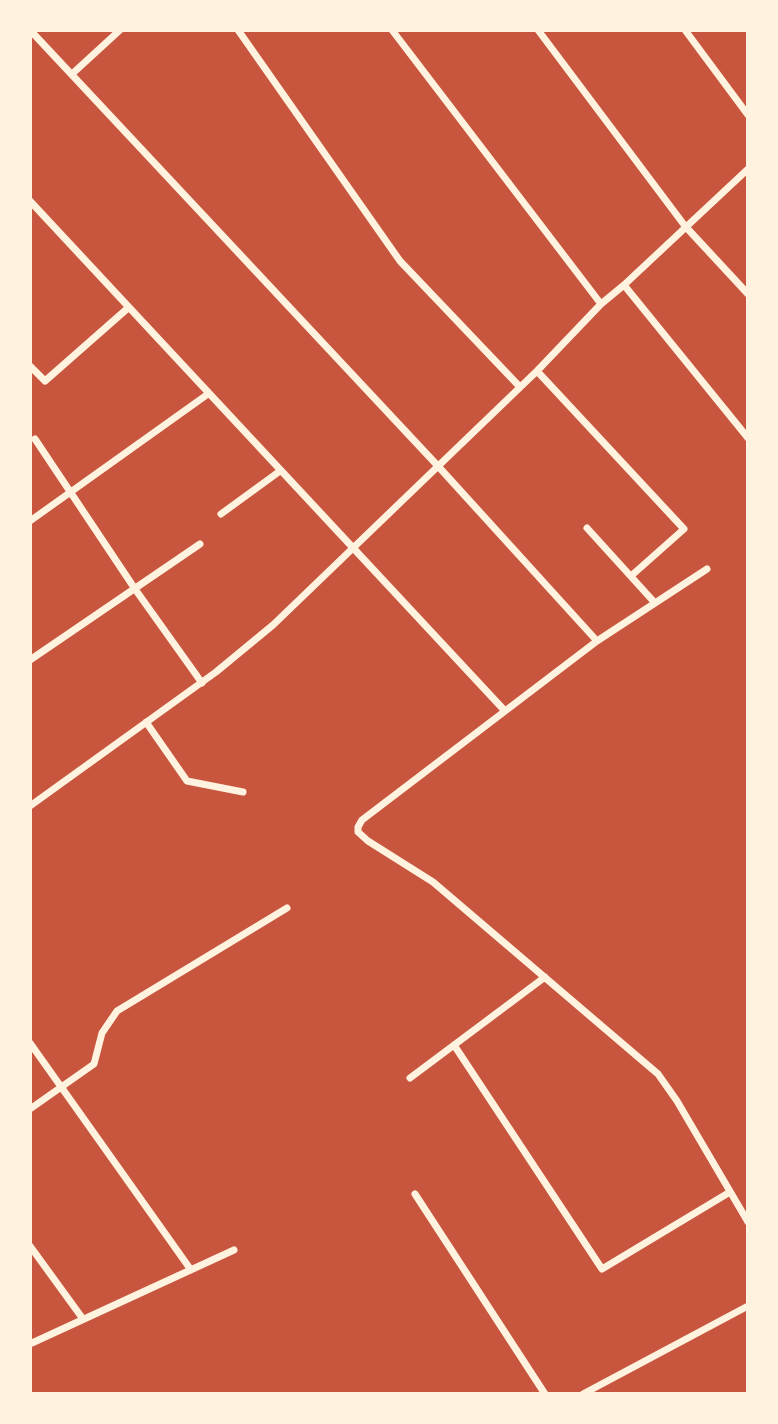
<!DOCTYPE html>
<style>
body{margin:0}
#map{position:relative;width:778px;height:1424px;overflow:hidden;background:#c8553d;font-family:"Golos Text",sans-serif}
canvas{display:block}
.frame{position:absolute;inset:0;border:32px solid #fff3e0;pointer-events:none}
</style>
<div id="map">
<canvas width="778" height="1424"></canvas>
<div class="frame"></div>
</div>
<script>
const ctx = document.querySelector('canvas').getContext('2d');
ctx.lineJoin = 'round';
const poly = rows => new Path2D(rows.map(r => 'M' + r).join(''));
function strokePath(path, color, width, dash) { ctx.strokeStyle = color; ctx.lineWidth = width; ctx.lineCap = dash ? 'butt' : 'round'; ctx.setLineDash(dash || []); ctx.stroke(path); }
strokePath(poly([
 [30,30,437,465,597,641],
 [238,30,400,261,520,387],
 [392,30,601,304],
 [538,30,685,226,748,294],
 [685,30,748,115],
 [72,74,120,30],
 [30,201,505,711],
 [624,285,748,438],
 [30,366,45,381,128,308],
 [537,371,684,529,631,576],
 [35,439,135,589,202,683],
 [221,514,280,471],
 [30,521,208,394],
 [587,528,655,603],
 [707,569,597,641,362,820,358,827,358,832,368,841,433,882,658,1074,677,1101,748,1222],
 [30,660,200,544],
 [146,722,187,781,243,792],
 [30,806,216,672,273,625,537,371,601,304,624,285,748,169],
 [30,1043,191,1270],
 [454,1045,602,1269,730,1192],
 [410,1078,545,977],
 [30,1109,94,1064,102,1033,117,1011,287,908],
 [415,1194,545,1394],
 [30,1246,83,1319],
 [32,1343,234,1250],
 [583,1394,748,1306]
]), '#fff3e0', 7);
</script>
